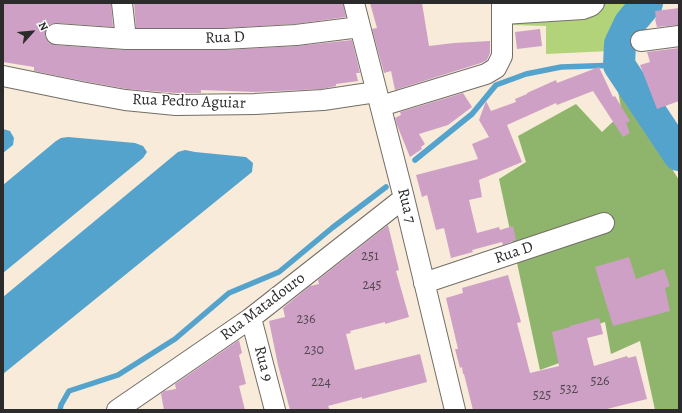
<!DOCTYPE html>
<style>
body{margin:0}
#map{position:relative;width:682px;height:413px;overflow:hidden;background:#f8ebd9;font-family:Alegreya,serif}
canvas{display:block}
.frame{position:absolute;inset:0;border:4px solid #2b2b2b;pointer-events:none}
.north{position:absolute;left:12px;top:12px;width:40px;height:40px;-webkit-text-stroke:3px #fff;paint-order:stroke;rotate:63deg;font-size:11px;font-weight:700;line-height:16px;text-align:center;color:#2b2b2b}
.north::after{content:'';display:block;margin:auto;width:14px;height:18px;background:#2b2b2b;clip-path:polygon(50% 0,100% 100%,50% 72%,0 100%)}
</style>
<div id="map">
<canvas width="682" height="413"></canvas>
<div class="frame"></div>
<div class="north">N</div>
</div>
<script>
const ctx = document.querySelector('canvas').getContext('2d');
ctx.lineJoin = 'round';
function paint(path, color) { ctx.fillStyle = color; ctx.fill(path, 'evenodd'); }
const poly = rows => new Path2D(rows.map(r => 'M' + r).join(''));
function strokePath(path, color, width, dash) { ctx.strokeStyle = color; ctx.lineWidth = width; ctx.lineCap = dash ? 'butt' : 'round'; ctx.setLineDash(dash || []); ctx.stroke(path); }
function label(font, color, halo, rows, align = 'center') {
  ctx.font = font + ' Alegreya,serif'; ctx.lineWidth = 3; ctx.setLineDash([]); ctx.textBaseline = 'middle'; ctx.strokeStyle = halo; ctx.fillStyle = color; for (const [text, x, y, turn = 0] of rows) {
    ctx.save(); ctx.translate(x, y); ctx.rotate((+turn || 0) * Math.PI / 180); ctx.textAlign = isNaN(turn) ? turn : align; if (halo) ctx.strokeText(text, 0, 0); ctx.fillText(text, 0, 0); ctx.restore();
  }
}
paint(poly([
 [513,3,630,3,610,51,546,54,546,26,513,25]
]), '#b3d37b');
paint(poly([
 [616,80,679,180,679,409,655,410,640,341,611,354,605,322,556,337,562,362,540,370,499,179,526,162,518,136,576,104,602,132,622,113]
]), '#8eb56b');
paint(poly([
 [3,129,10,131,14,138,13,145,3,153],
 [68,137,135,143,143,146,147,152,143,158,3,273,3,185,56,141,61,138],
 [185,150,195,152,246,157,253,163,252,172,3,374,3,297,178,152]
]), '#54a3cd');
strokePath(poly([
 [415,160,472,114,496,85,526,74,561,67,619,65],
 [60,410,61,405,69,391,118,375,175,339,229,293,279,272,332,228,386,187]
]), '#54a3cd', 5.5);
strokePath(poly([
 [647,3,630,23,620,44,619,65,679,155]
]), '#54a3cd', 32);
paint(poly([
 [3,3,111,3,113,27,57,23,51,24,47,27,45,34,46,39,49,43,55,45,126,50,224,50,297,46,352,40,360,73,356,73,358,81,336,84,336,86,322,89,255,92,201,90,201,93,176,93,127,89,83,81,34,71,34,67,3,62],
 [134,3,343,3,346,17,295,24,224,28,136,28],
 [370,3,422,3,429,46,454,43,490,41,490,53,487,60,481,63,395,90,391,71,384,73,372,29,377,28],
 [679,8,679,25,657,27,655,19,656,19,655,11],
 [540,29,542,46,517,49,515,32],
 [679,48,679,101,657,109,640,65,650,62,647,52],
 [599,67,613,97,615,96,630,121,626,123,630,133,623,137,593,91,557,105,556,103,507,125,522,162,479,180,482,197,469,200,477,233,499,227,500,230,513,226,516,240,503,245,502,242,472,250,473,252,451,258,444,228,436,230,427,195,422,197,416,175,478,159,472,144,489,137,479,120,486,101,491,111,516,102,515,99,527,94,527,93,556,80,557,83],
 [463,93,472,107,448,125,419,134,425,144,421,147,422,149,410,157,397,125,395,118,401,115,400,112],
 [388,225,399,270,396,271,409,317,385,324,385,322,350,331,351,333,346,334,355,370,420,354,427,382,362,399,362,397,328,406,330,410,290,410,278,365,269,321,285,317,283,308,310,286,319,284,318,280],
 [629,257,636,279,664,269,670,286,665,288,670,311,613,326,595,267],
 [508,275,521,322,517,323,530,373,559,366,552,332,570,327,570,326,599,318,603,334,587,338,594,366,627,356,628,358,636,356,647,399,603,410,473,410,464,374,463,374,462,367,460,368,455,349,458,349,446,298,463,293,462,288],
 [239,340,242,353,239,355,246,384,239,386,245,410,164,410,161,394,164,391,176,389,175,384]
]), '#cea0c5');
const minor = poly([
 [122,3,126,39],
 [354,3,404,198,455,410],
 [503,14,583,9,591,6,594,3],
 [56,34,126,39,224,39,296,35,360,27],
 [641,41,679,36],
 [3,76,81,92,125,100,176,105,255,104,323,100,376,92],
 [381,106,486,74,496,68,502,56,502,3],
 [424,283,604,223],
 [251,318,275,410],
 [117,410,251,318,404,198]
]);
strokePath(minor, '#736e68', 22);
strokePath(minor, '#fff', 20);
label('14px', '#544852', null, [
 ["251",370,257],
 ["245",372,286],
 ["236",306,320],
 ["230",314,351],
 ["526",600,382],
 ["224",321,383],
 ["532",569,390],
 ["525",542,396]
]);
label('16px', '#2b2b2b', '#fff', [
 ["Rua D",225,38,-2],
 ["Rua Pedro Aguiar",189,102,2],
 ["Rua 7",406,206,76],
 ["Rua D",514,253,-19],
 ["Rua Matadouro",263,307,-37],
 ["Rua 9",263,364,76]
]);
</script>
